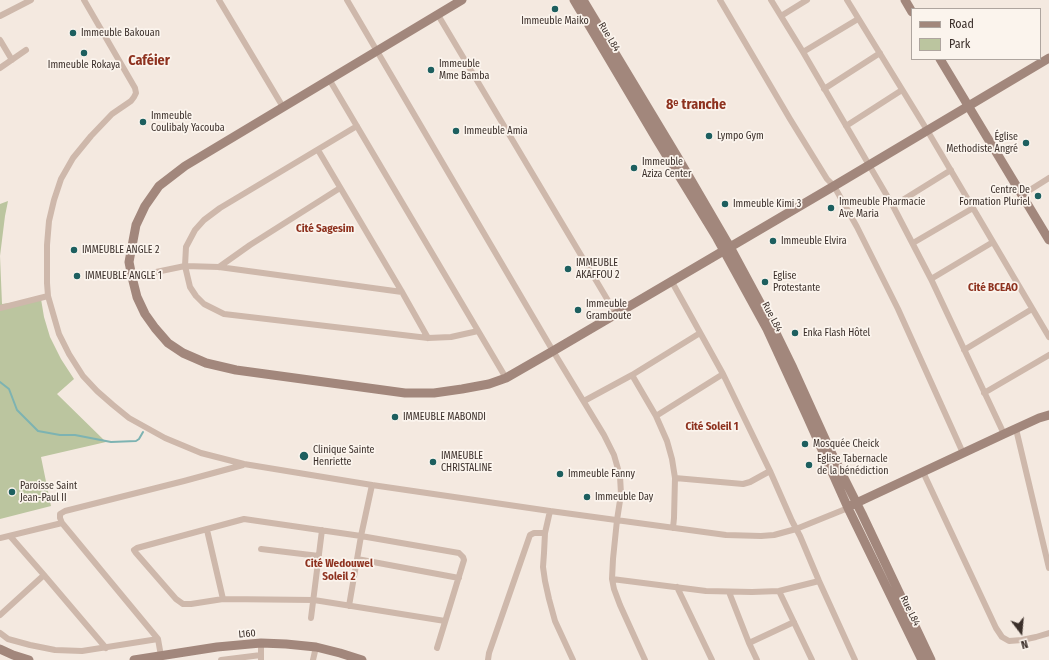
<!DOCTYPE html>
<meta charset="utf-8">
<style>
body{margin:0}
#map{position:relative;width:1049px;height:660px;overflow:hidden;background:#f4e9e0;font-family:"Fira Sans Condensed",sans-serif}
canvas{display:block}
.legend{position:absolute;left:911px;top:8px;width:130px;height:52px;box-sizing:border-box;background:#fbf4ed;border:1px solid #aea59f;margin:0;padding:5px 7px;list-style:none;font-size:12px;color:#3b2f2a}
.legend li{display:flex;align-items:center;gap:8px;height:20px}
.legend b{width:20px;border:1px solid #aea59f}
.north{position:absolute;left:1001px;top:612px;width:40px;height:40px;-webkit-text-stroke:3px #fbf4ed;paint-order:stroke;rotate:164deg;font-size:11px;font-weight:700;line-height:16px;text-align:center;color:#3b2f2a}
.north::after{content:'';display:block;margin:auto;width:14px;height:18px;background:#3b2f2a;clip-path:polygon(50% 0,100% 100%,50% 72%,0 100%)}
</style>
<div id="map">
<canvas width="1049" height="660"></canvas>
<ul class="legend">
<li><b style="height:5px;background:#a2877c"></b>Road</li>
<li><b style="height:11px;background:#bbc59f"></b>Park</li>
</ul>
<div class="north">N</div>
</div>
<script>
const ctx = document.querySelector('canvas').getContext('2d');
ctx.lineJoin = 'round';
function paint(path, color) { ctx.fillStyle = color; ctx.fill(path, 'evenodd'); }
const poly = rows => new Path2D(rows.map(r => 'M' + r).join(''));
function strokePath(path, color, width, dash) { ctx.strokeStyle = color; ctx.lineWidth = width; ctx.lineCap = dash ? 'butt' : 'round'; ctx.setLineDash(dash || []); ctx.stroke(path); }
function label(font, color, halo, rows, align = 'center') {
  ctx.font = font + ' "Fira Sans Condensed",sans-serif'; ctx.lineWidth = 3.5; ctx.setLineDash([]); ctx.textBaseline = 'middle'; ctx.strokeStyle = halo; ctx.fillStyle = color; for (const [text, x, y, turn = 0] of rows) {
    ctx.save(); ctx.translate(x, y); ctx.rotate((+turn || 0) * Math.PI / 180); ctx.textAlign = isNaN(turn) ? turn : align; if (halo) ctx.strokeText(text, 0, 0); ctx.fillText(text, 0, 0); ctx.restore();
  }
}
paint(poly([
 [8,201,5,216,0,256,2,304,41,299,44,317,50,337,61,359,74,379,57,394,106,442,41,457,51,506,0,519,0,204]
]), '#bbc59f');
strokePath(poly([
 [0,382,9,389,17,410,38,431,60,435,75,435,111,442,136,441,139,439,143,432]
]), '#7db3b2', 2);
strokePath(poly([
 [84,0,135,88,136,93,134,97,131,101,112,114,91,136,73,158,61,179,54,200,49,221,47,245,47,283,48,296,59,334,69,354,83,376,97,391,113,405,129,418,165,438,201,453,244,464,372,485,550,511,726,535,761,536,774,535,796,529,848,508],
 [219,0,283,107],
 [347,0,553,351,604,435,614,455,620,476,621,494,617,520,613,559,612,579,614,589,620,605,645,660],
 [720,0,790,119,827,179,834,186,857,227,898,309,963,453],
 [771,0,803,52,893,206,931,279,1004,434],
 [847,0,927,130,1049,337],
 [438,15,616,314],
 [0,16,31,0],
 [781,16,807,0],
 [0,40,12,60],
 [803,52,858,19],
 [0,68,26,50],
 [329,79,506,378],
 [824,89,880,53],
 [357,126,220,208,204,220,195,230,186,247,185,266,190,287,196,296,204,304,224,314,428,338,451,337,478,331],
 [846,126,902,90],
 [318,150,402,292,428,338],
 [1022,195,1049,178],
 [893,206,951,170],
 [913,243,973,208],
 [219,267,250,245,340,188],
 [132,277,185,266,219,267,402,292],
 [931,279,993,242],
 [672,282,723,374,770,471,792,521,800,536,819,581,855,660],
 [0,308,48,296],
 [964,350,1032,309],
 [632,375,656,416,667,441,672,459,675,478,674,518,673,528],
 [984,393,1049,355],
 [584,401,632,375,700,333],
 [656,416,723,374],
 [1016,429,1049,568],
 [923,472,996,628,1002,637,1009,641,1022,640,1036,637,1049,633],
 [675,478,743,484,750,482,770,471],
 [550,511,545,533,544,553,543,567,545,581,549,599,555,621,573,660],
 [207,530,223,599],
 [10,536,44,575,106,648],
 [0,538,62,523],
 [261,549,319,556],
 [357,559,459,578],
 [612,579,706,591,752,592,779,591,819,581],
 [677,587,712,660],
 [779,591,812,660],
 [729,592,749,643],
 [349,606,361,536,372,485],
 [0,615,44,575],
 [311,618,322,530],
 [0,633,8,639,30,645,55,650,82,651,158,639],
 [437,648,464,560,463,557,459,553,361,536,244,519,137,548,134,550,136,553,176,599,183,604,191,604,223,599,314,600,445,621],
 [161,656,158,639,62,523,60,518,60,514,65,511,184,481,243,465],
 [221,660,261,655],
 [261,660,261,643],
 [313,660,316,647],
 [488,660,489,653,530,535,534,533,545,533],
 [757,660,749,643,794,622]
]), '#ceb8ab', 6);
strokePath(poly([
 [462,0,185,166,159,186,145,206,136,225,129,262,132,277,137,297,145,314,155,328,168,343,183,353,206,363,236,370,405,393,434,393,462,389,489,384,506,378,553,351,834,186,1049,58],
 [574,0,657,140,717,238,767,329,807,416,848,508,922,660],
 [583,0,677,156,730,247,772,325,793,368,831,452,862,514,931,660],
 [905,0,912,12],
 [940,59,1049,240],
 [852,505,1004,434,1039,418,1049,415],
 [0,649,13,655,29,660],
 [134,660,217,647,261,643,286,644,316,647,340,653,362,660]
]), '#a2877c', 9);
for (const [x, y, r, color] of [
 [555,9,4,"#1d5f5f"],
 [73,33,4,"#1d5f5f"],
 [84,53,4,"#1d5f5f"],
 [431,70,4,"#1d5f5f"],
 [143,122,4,"#1d5f5f"],
 [456,131,4,"#1d5f5f"],
 [709,136,4,"#1d5f5f"],
 [1026,143,4,"#1d5f5f"],
 [634,168,4,"#1d5f5f"],
 [1038,196,4,"#1d5f5f"],
 [725,204,4,"#1d5f5f"],
 [831,208,4,"#1d5f5f"],
 [773,241,4,"#1d5f5f"],
 [74,250,4,"#1d5f5f"],
 [568,269,4,"#1d5f5f"],
 [77,276,4,"#1d5f5f"],
 [765,282,4,"#1d5f5f"],
 [578,310,4,"#1d5f5f"],
 [795,333,4,"#1d5f5f"],
 [395,417,4,"#1d5f5f"],
 [805,444,4,"#1d5f5f"],
 [304,456,5,"#1d5f5f"],
 [433,462,4,"#1d5f5f"],
 [809,465,4,"#1d5f5f"],
 [560,474,4,"#1d5f5f"],
 [12,492,4,"#1d5f5f"],
 [587,497,4,"#1d5f5f"]
]) { const dot = new Path2D(); dot.arc(x, y, r, 0, 2 * Math.PI); ctx.fillStyle = color; ctx.fill(dot); strokePath(dot, '#fbf4ed', 1.5); }
label('10px', '#3b2f2a', '#fbf4ed', [
 ["Immeuble Maiko",555,21,"center"],
 ["Immeuble Bakouan",81,33],
 ["Immeuble",439,64],
 ["Mme Bamba",439,76],
 ["Immeuble Rokaya",84,65,"center"],
 ["Immeuble",151,116],
 ["Coulibaly Yacouba",151,128],
 ["Immeuble Amia",464,131],
 ["Lympo Gym",717,136],
 ["Église",1018,137,"right"],
 ["Methodiste Angré",1018,149,"right"],
 ["Immeuble",642,162],
 ["Aziza Center",642,174],
 ["Centre De",1030,190,"right"],
 ["Formation Pluriel",1030,202,"right"],
 ["Immeuble Pharmacie",839,202],
 ["Ave Maria",839,214],
 ["Immeuble Kimi 3",733,204],
 ["Immeuble Elvira",781,241],
 ["IMMEUBLE ANGLE 2",82,250],
 ["IMMEUBLE",576,263],
 ["AKAFFOU 2",576,275],
 ["IMMEUBLE ANGLE 1",85,276],
 ["Eglise",773,276],
 ["Protestante",773,288],
 ["Immeuble",586,304],
 ["Gramboute",586,316],
 ["Enka Flash Hôtel",803,333],
 ["IMMEUBLE MABONDI",403,417],
 ["Mosquée Cheick",813,444],
 ["Clinique Sainte",313,450],
 ["Henriette",313,462],
 ["IMMEUBLE",441,456],
 ["CHRISTALINE",441,468],
 ["Eglise Tabernacle",817,459],
 ["de la bénédiction",817,471],
 ["Immeuble Fanny",568,474],
 ["Paroisse Saint",20,486],
 ["Jean-Paul II",20,498],
 ["Immeuble Day",595,497]
], 'left');
label('10px', '#3b2f2a', '#fbf4ed', [
 ["Rue L84",609,37,59],
 ["Rue L84",772,317,62],
 ["Rue L84",910,611,64],
 ["L160",247,634,-5]
]);
label('bold 11px', '#8e321f', '#fbf4ed', [
 ["Cité Sagesim",325,229],
 ["Cité BCEAO",993,288],
 ["Cité Soleil 1",712,427],
 ["Cité Wedouwel",339,564],
 ["Soleil 2",339,577]
]);
label('bold 14px', '#8e321f', '#fbf4ed', [
 ["Caféier",149,61],
 ["8ᵉ tranche",696,105]
]);
</script>
